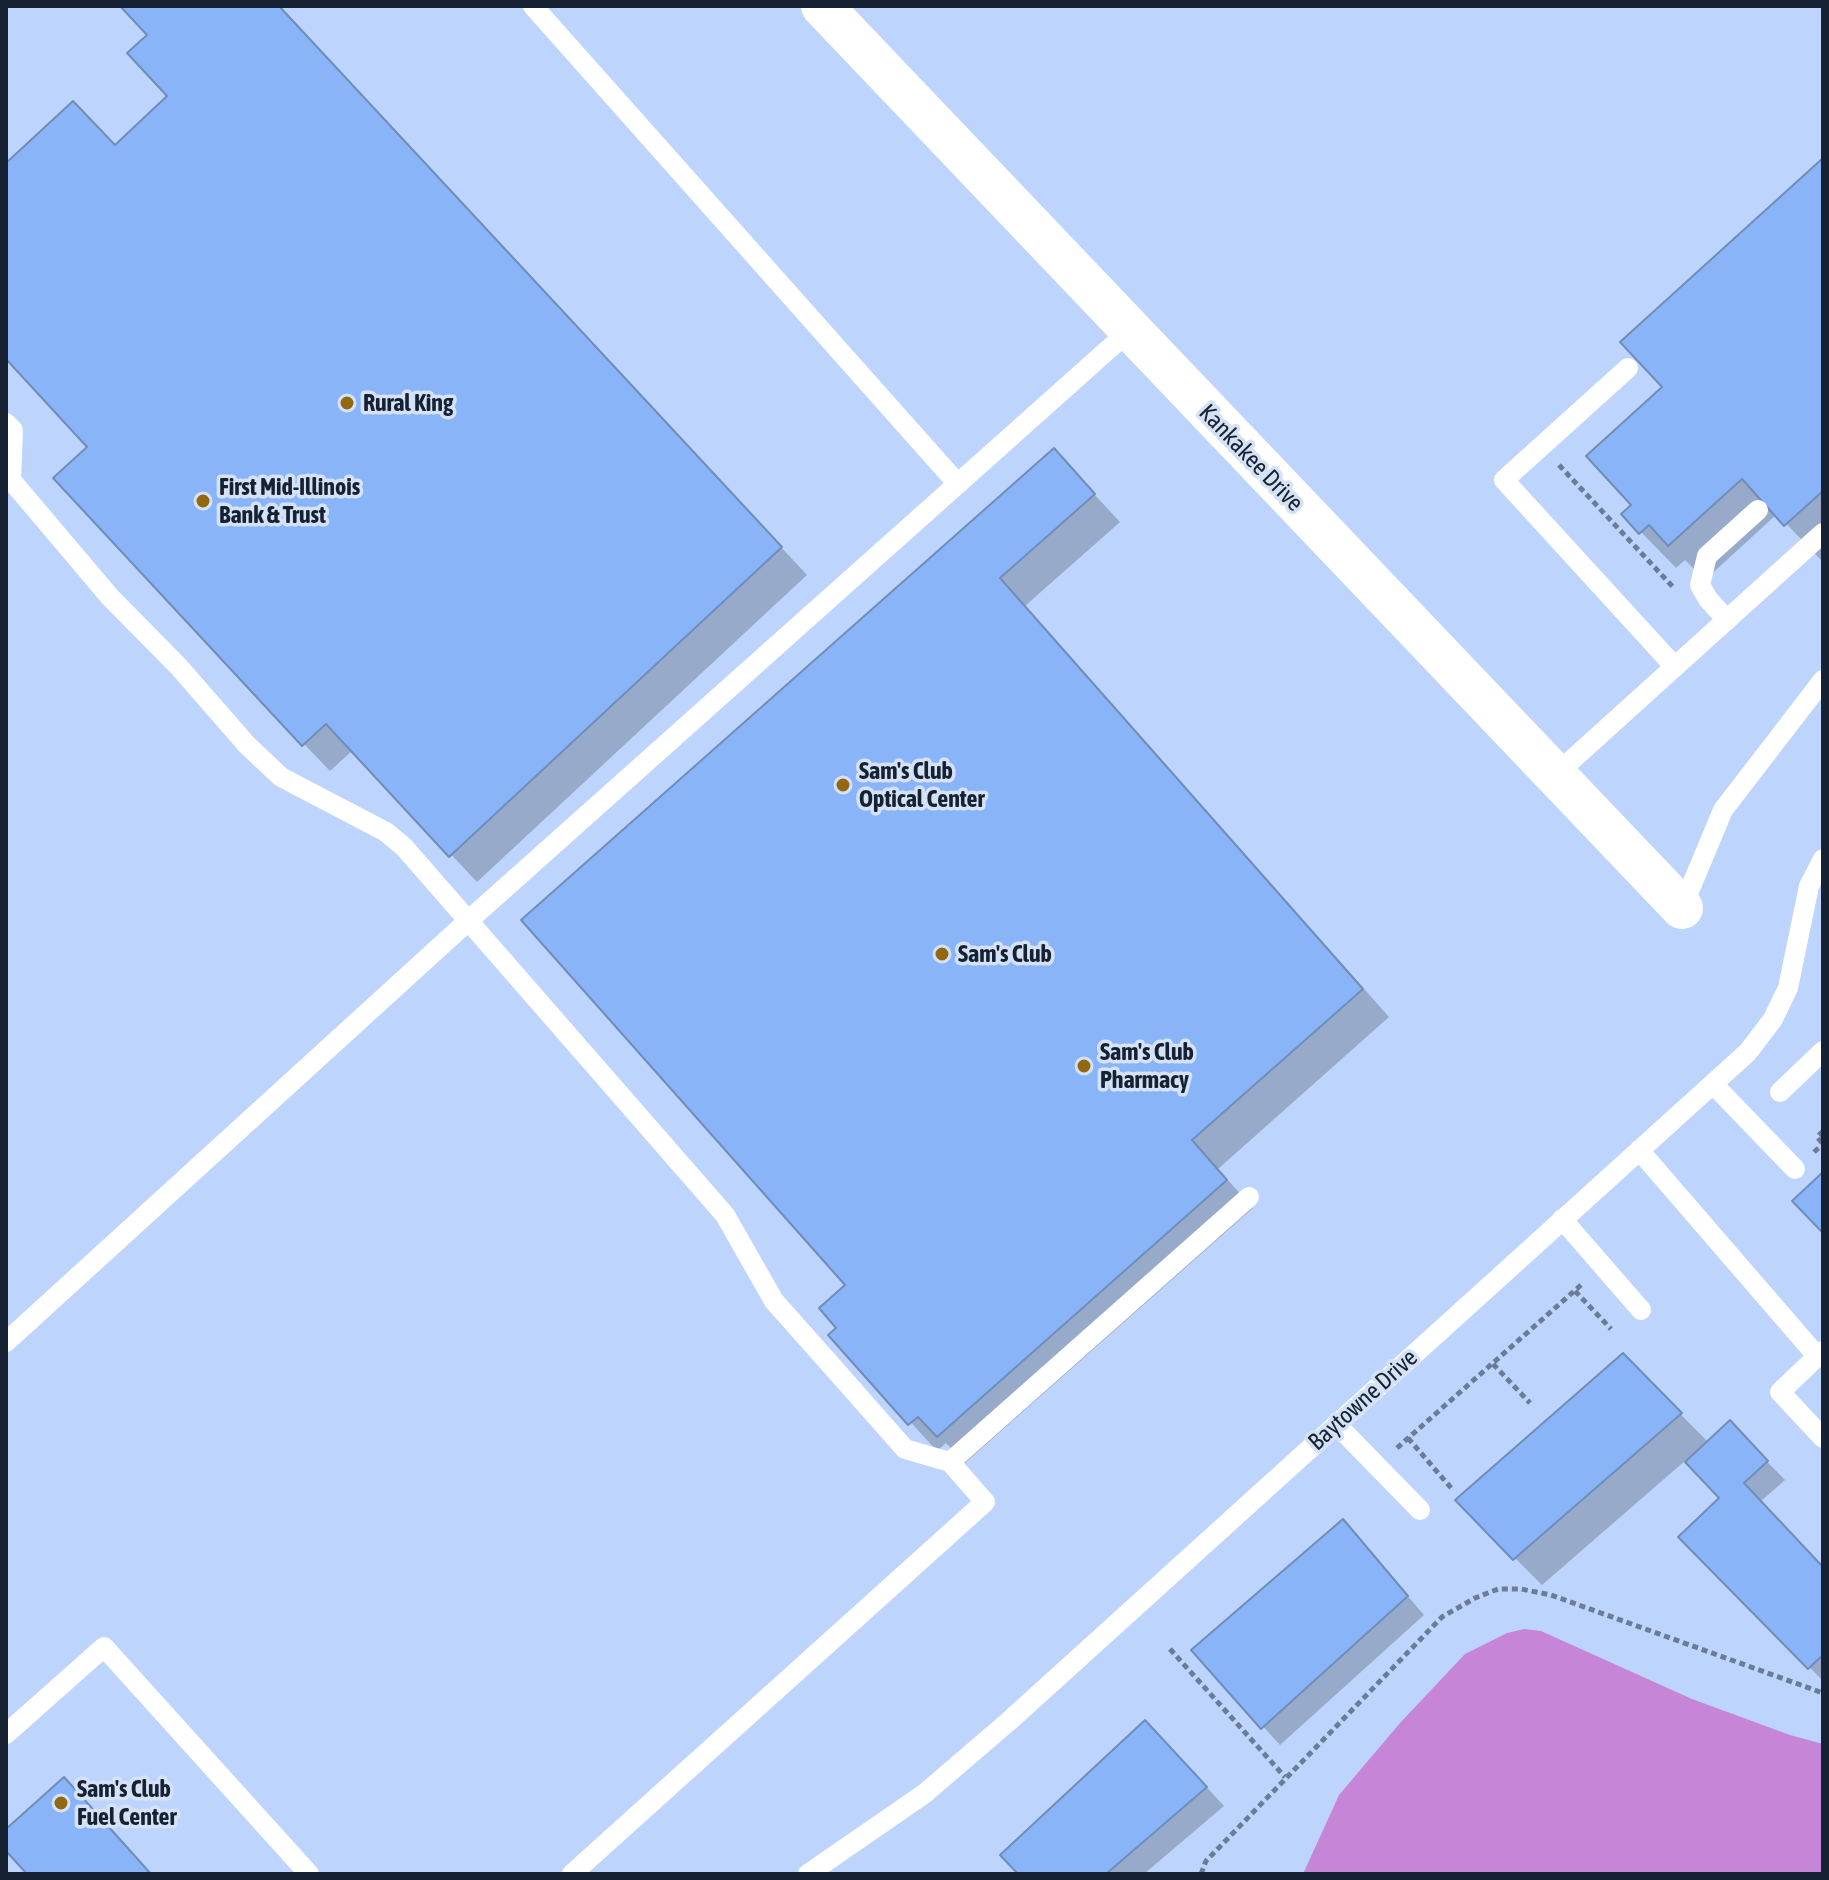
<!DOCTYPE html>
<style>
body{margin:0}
#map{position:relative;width:1829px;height:1880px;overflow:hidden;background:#bdd5fc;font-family:"Asap Condensed",sans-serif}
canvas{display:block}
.frame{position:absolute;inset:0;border:8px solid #162233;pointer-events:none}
</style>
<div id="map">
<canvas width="1829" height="1880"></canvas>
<div class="frame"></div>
</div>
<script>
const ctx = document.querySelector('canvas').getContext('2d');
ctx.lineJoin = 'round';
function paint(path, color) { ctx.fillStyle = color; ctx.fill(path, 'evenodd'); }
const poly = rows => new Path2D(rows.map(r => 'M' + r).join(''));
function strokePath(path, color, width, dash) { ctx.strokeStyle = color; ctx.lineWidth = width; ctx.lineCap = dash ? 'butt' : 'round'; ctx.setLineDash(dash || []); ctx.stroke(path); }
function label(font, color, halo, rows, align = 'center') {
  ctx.font = font + ' "Asap Condensed",sans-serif'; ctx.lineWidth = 7; ctx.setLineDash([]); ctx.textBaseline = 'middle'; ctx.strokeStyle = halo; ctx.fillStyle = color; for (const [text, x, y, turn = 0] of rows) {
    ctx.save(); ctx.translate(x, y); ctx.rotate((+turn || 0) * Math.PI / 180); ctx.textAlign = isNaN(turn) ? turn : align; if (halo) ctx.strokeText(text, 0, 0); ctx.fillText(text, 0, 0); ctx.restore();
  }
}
paint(poly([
 [1524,1629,1541,1631,1692,1699,1790,1735,1823,1744,1823,1874,1303,1874,1339,1795,1400,1723,1465,1654,1507,1633]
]), '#c785d8');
paint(poly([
 [123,6,278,6,807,575,477,882,353,750,330,771,304,744,90,447,6,356,6,165,115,147,170,96,150,36],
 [1823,160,1823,558,1821,560,1777,514,1705,580,1685,560,1676,568,1641,532,1633,506,1664,387],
 [1054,451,1120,522,1025,606,1389,1017,1218,1169,1253,1208,965,1463,946,1443,937,1451,831,1335,839,1328,848,1286,524,920],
 [1623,1356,1709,1443,1747,1441,1785,1480,1760,1502,1823,1569,1823,1681,1681,1537,1722,1498,1686,1460,1542,1585,1458,1501],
 [1343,1521,1424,1615,1280,1745,1193,1650],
 [1163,1740,1224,1806,1144,1874,1020,1874]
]), '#0003');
const building = poly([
 [120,6,279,6,782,547,449,857,326,724,302,746,53,478,87,447,6,359,6,163,73,101,115,145,167,96,127,53,147,35,120,6],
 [1823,158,1823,491,1784,526,1742,479,1668,546,1649,525,1639,534,1621,514,1631,505,1586,456,1662,387,1620,342,1823,158],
 [1054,448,1095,494,1000,578,1363,989,1192,1140,1227,1180,937,1437,918,1417,908,1425,828,1335,836,1328,819,1308,845,1285,521,920,1054,448],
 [1823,1172,1823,1233,1792,1201,1823,1172],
 [1623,1353,1682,1413,1513,1560,1455,1500,1623,1353],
 [1730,1420,1768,1461,1744,1483,1823,1567,1823,1655,1808,1669,1678,1537,1719,1498,1685,1462,1730,1420],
 [1343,1519,1408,1596,1261,1729,1191,1650,1343,1519],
 [1145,1720,1207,1787,1106,1874,1018,1874,1000,1855,1145,1720],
 [64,1777,151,1874,27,1874,6,1851,6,1829,64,1777]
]);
paint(building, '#89b4f8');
strokePath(building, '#708dba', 2);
strokePath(poly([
 [1559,465,1673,587],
 [1823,1131,1817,1137,1823,1144],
 [1814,1152,1823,1144],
 [1575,1291,1611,1329],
 [1493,1364,1530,1403],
 [1408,1438,1452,1489],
 [1397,1448,1581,1285],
 [1170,1649,1285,1777],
 [1201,1874,1206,1861,1442,1617,1475,1598,1498,1589,1521,1589,1551,1595,1823,1693]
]), '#6a7c98', 5, [6, 4]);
strokePath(poly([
 [533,6,957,483],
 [1628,368,1504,480,1675,667],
 [6,423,13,430,11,480,110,597,179,667,247,745,281,777,386,832,404,847,725,1215,774,1301,838,1373,905,1449,950,1462,985,1502,572,1874],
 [1727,620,1708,599,1700,585,1707,556,1758,510],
 [1554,776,1823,533],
 [1682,908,1723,810,1823,680],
 [1713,1084,1795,1169],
 [1780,1092,1823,1051],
 [1639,1150,1817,1356],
 [1562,1219,1641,1310],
 [6,1342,468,921,1129,331],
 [1823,1351,1780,1392,1823,1438],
 [1336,1424,1420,1510],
 [950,1462,1249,1197],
 [6,1734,104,1647,309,1874],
 [808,1874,924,1794,1008,1722,1748,1052,1773,1019,1788,988,1809,886,1823,859]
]), '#fff', 20);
strokePath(poly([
 [822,6,1682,908]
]), '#fff', 42);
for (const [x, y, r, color] of [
 [347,403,8,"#926812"],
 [203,501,8,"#926812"],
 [843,785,8,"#926812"],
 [942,954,8,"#926812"],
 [1084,1066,8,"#926812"],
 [61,1803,8,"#926812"]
]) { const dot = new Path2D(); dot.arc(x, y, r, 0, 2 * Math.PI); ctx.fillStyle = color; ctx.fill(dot); strokePath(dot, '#d5e2f5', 3); }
label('bold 24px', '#162233', '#d5e2f5', [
 ["Rural King",363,403],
 ["First Mid-Illinois",219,487],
 ["Bank & Trust",219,515],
 ["Sam's Club",859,771],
 ["Optical Center",859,799],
 ["Sam's Club",958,954],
 ["Sam's Club",1100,1052],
 ["Pharmacy",1100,1080],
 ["Sam's Club",77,1789],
 ["Fuel Center",77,1817]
], 'left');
label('24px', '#162233', '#d5e2f5', [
 ["Kankakee Drive",1251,458,46],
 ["Baytowne Drive",1363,1400,-42]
]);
</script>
